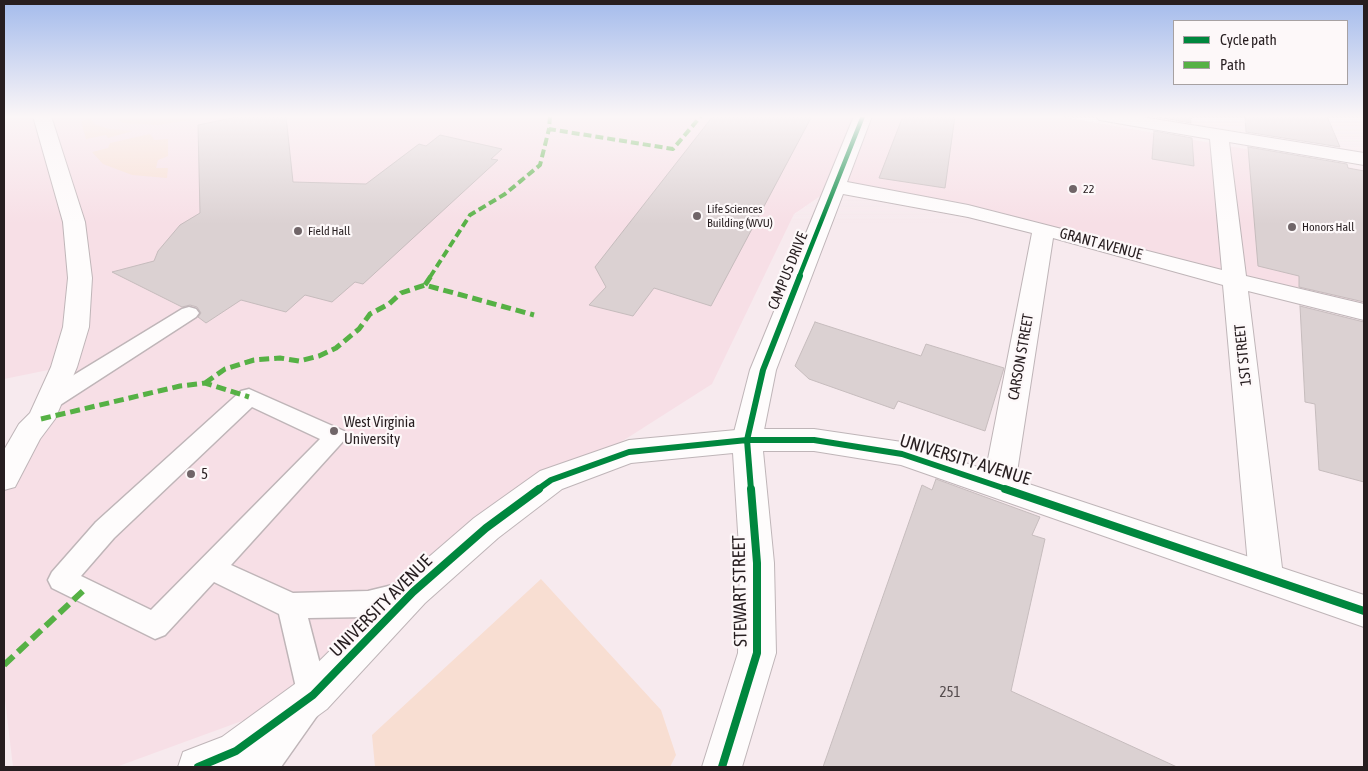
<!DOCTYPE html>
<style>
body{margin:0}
#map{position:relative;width:1368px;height:771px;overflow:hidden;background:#f7eaee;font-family:"Asap Condensed",sans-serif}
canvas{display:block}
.frame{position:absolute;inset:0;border:5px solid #271e20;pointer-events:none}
.legend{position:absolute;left:1173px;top:20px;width:175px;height:65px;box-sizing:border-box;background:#fdf8f9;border:1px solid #a7a1a2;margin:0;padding:6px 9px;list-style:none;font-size:15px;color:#271e20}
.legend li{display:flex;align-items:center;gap:10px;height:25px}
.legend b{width:25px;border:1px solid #a7a1a2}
</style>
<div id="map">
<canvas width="1368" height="771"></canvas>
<div class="frame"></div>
<ul class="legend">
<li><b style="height:6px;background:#00873e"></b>Cycle path</li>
<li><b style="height:6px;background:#56b145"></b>Path</li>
</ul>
</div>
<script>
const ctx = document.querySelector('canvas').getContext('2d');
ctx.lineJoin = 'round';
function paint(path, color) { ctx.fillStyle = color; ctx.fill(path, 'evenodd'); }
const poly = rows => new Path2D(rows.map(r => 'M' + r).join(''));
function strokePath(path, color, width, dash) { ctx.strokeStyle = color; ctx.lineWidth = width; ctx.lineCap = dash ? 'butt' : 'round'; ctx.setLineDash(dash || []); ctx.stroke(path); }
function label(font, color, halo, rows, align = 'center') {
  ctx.font = font + ' "Asap Condensed",sans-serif'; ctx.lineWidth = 4.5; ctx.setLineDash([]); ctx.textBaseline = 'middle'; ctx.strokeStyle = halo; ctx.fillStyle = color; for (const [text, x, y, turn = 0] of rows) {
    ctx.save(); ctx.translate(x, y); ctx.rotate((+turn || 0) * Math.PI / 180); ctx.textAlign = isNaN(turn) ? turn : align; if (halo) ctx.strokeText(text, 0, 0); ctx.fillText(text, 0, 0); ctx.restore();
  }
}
paint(poly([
 [4,116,1059,116,1364,170,1364,310,835,186,794,214,712,384,486,528,313,695,116,767,13,767,4,691,4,478,63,367,4,379]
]), '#f7dfe6');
paint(poly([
 [108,116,198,116,191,120,158,125,124,123],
 [91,119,96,125,110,129,133,131,108,138,106,135,86,139,81,121],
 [150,134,154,140,168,139,168,156,158,160,156,168,168,168,167,178,132,175,103,164,92,152,108,148,110,143],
 [541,579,661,710,676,755,670,767,375,767,372,735]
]), '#f8ded2');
const building = poly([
 [242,116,286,116,293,182,366,184,419,144,426,146,440,135,502,149,491,159,498,160,363,284,355,282,332,302,305,295,286,312,241,300,206,323,198,317,201,313,197,307,190,305,182,307,112,272,154,261,158,251,180,225,200,213,198,125,242,116],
 [713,116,812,116,711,306,654,288,633,316,589,305,606,287,595,267,713,116],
 [903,116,955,116,945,188,879,178,903,116],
 [1156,116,1191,116,1191,123,1156,117,1156,116],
 [1245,116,1327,116,1340,147,1246,132,1245,116],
 [1154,131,1192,138,1194,166,1152,159,1154,131],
 [1248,147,1347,164,1348,168,1364,171,1364,302,1299,287,1299,276,1258,266,1248,147],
 [1300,306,1364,322,1364,482,1319,470,1315,404,1305,402,1300,306],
 [815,322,921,356,926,344,1004,368,985,431,898,401,894,409,809,379,795,366,815,322],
 [936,479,1040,517,1032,535,1045,539,1011,691,1177,767,823,767,922,485,932,490,936,479]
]);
paint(building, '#dbd1d2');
strokePath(building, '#c6bcbd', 1);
const service = poly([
 [189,307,196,309,199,313,196,317,57,407,49,409,41,407,38,401,41,395,182,309,189,307],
 [249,389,344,431,347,437,231,565,293,593,368,591,409,581,419,584,422,593,419,602,368,617,308,618,328,695,324,706,281,767,246,767,251,756,297,692,279,614,214,582,165,635,155,639,52,588,48,580,52,572,96,522,241,391,249,389],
 [252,407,320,439,151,610,81,576,114,538,252,407]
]);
const minor = poly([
 [854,116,872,116,847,182,968,205,1222,270,1210,139,1105,121,1099,120,1096,116,1136,116,1364,153,1364,165,1229,142,1246,276,1364,304,1364,320,1248,291,1283,576,1278,587,1266,591,1254,587,1249,576,1223,285,1053,238,1015,485,1010,494,999,498,988,494,983,485,1032,233,968,217,843,194,776,370,762,440,757,448,747,451,737,448,732,440,750,370,854,116]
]);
const tertiary = poly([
 [33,116,51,116,85,222,92,278,89,327,77,367,55,419,40,439,15,487,4,490,4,450,19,424,30,413,51,367,63,327,68,278,63,222,33,116],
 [747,429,814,429,902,442,1364,595,1364,627,901,465,814,451,763,451,774,563,776,653,742,767,702,767,738,653,740,563,733,453,631,463,562,489,498,538,425,603,327,709,250,765,246,767,178,767,183,752,222,737,299,681,401,581,474,518,540,471,629,440,747,429]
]);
strokePath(service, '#bfb5b8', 3);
strokePath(minor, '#bfb5b8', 2);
strokePath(tertiary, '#bfb5b8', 2);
paint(service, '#fefcfc');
paint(minor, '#fefcfc');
paint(tertiary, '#fefcfc');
strokePath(poly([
 [550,116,549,129,673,149,701,116],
 [430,277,470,215,505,194,540,165,549,129]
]), '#56b145', 4, [8, 4]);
strokePath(poly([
 [425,285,431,276],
 [205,383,225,369,254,360,280,358,299,361,319,356,336,348,359,329,370,314,389,304,401,293,425,285,534,315],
 [41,419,180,386,205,383,249,397]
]), '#56b145', 5, [10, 5]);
strokePath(poly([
 [4,665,83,591]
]), '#56b145', 6, [13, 6]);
strokePath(poly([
 [799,277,863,116]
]), '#00873e', 4.5);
strokePath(poly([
 [537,490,551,480,629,452,747,440,814,440,902,454,1009,490],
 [751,490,747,440,763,370,800,276]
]), '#00873e', 6);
strokePath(poly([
 [1005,489,1364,611],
 [198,767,236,751,313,695,413,592,486,528,539,489],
 [722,767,757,653,757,563,751,489]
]), '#00873e', 8);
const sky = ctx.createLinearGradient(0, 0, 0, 224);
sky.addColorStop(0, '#a4bbec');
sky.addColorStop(0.52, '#fbf6f7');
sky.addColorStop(1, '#fbf6f700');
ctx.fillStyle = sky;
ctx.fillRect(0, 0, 1368, 224);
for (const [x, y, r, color] of [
 [1073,189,5,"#706568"],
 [697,216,5,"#706568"],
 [1292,227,5,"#706568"],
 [298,231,5,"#706568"],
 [334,431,5,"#706568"],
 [191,474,5,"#706568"]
]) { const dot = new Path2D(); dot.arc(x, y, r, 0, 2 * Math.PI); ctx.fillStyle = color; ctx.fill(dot); strokePath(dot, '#fdf8f9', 2); }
label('12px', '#271e20', '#fdf8f9', [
 ["22",1083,189],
 ["Life Sciences",707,209],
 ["Building (WVU)",707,223],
 ["Honors Hall",1302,227],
 ["Field Hall",308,231]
], 'left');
label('15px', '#271e20', '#fdf8f9', [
 ["GRANT AVENUE",1101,244,15],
 ["CAMPUS DRIVE",788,271,-68],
 ["1ST STREET",1243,355,-96],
 ["CARSON STREET",1021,357,-80]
]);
label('15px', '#271e20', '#fdf8f9', [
 ["West Virginia",344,422],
 ["University",344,439],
 ["5",201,474]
], 'left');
label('15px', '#554c4e', null, [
 ["251",950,692]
]);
label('18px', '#271e20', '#fdf8f9', [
 ["UNIVERSITY AVENUE",965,460,17],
 ["STEWART STREET",740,591,-91],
 ["UNIVERSITY AVENUE",381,606,-45]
]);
</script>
